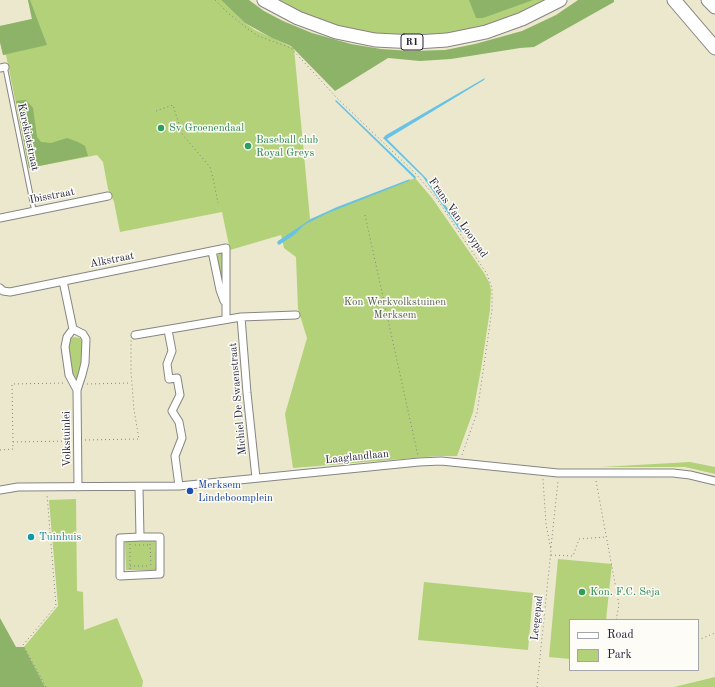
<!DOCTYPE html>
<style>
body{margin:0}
#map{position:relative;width:715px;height:687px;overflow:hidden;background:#ece8cd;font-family:"Old Standard TT",serif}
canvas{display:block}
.legend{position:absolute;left:569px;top:619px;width:130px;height:52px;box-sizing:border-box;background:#fdfcf7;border:1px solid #a5a5ac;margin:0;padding:5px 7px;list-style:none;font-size:12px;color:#22223b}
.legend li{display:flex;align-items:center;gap:8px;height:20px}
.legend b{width:20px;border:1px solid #a5a5ac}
</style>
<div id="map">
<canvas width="715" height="687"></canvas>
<ul class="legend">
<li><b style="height:5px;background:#fff"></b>Road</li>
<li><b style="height:11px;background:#b2d178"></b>Park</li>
</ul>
</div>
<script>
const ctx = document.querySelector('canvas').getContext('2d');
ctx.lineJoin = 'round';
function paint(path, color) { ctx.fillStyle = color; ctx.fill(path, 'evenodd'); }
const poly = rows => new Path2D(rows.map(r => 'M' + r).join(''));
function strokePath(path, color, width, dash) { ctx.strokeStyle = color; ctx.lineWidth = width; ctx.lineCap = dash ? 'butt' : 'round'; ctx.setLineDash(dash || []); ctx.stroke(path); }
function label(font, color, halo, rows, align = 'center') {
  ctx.font = font + ' "Old Standard TT",serif'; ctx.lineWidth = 3; ctx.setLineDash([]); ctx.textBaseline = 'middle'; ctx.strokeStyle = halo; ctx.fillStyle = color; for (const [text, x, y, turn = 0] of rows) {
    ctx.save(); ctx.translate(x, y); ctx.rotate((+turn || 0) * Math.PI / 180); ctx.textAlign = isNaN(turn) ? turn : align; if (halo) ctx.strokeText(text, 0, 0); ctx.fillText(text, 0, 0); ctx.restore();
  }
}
paint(poly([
 [28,0,221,0,245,23,255,30,294,48,310,219,415,178,432,198,484,273,489,282,491,290,490,310,481,369,473,412,457,456,438,456,293,468,285,414,307,338,298,309,296,257,284,248,281,235,230,250,222,212,120,232,114,202,108,189,103,162,97,155,29,168,6,55,3,55,0,42,0,26,32,19],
 [274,0,550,0,535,9,468,31,446,34,383,37,342,28,312,19],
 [219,253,223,253,223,289,217,258],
 [74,337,80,338,83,343,81,369,79,377,76,378,73,377,71,372,68,345,70,339],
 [690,462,715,467,715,474,685,467,601,467],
 [76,499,77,591,83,592,84,630,117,618,143,681,142,687,45,687,24,647,58,606,49,500],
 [125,540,155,540,156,570,126,570],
 [558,559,612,564,606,620,570,620,570,659,549,657],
 [424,582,533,593,528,650,418,640],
 [715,677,715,687,674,687]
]), '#b2d178');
paint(poly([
 [28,0,30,0,47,45,3,55,0,42,0,26,32,19],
 [221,0,249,0,264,11,283,21,312,33,351,44,381,49,411,51,445,50,475,44,522,31,556,15,578,0,614,0,614,2,534,47,520,48,451,59,420,61,388,58,335,91,291,46,272,38,245,23],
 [469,0,533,0,483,18,476,18],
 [26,100,33,108,37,137,41,142,51,143,67,138,78,142,85,146,88,156,29,168,16,101],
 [0,618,16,647,24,647,45,687,0,687]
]), '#8db368');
paint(poly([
 [485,78,484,80,387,139,426,178,463,230,461,232,423,177,383,138,386,135],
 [336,100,416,177,415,179,335,101],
 [410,179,409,181,328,213,304,225,294,235,279,245,277,243,278,241,311,219,337,207]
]), '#67c2e5');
const service = poly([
 [5,67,34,211]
]);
const minor = poly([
 [0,68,5,67],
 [0,218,108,196],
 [212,251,220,290,224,301],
 [63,281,73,329],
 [0,288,3,291,10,292,226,248,226,319],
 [241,317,247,393,256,478],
 [73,329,83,334,86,339,85,363,82,375,77,390,78,487],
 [73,329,67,337,65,347,69,375,77,390],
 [168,330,172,351,167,364,169,379,177,378,180,395,172,411,179,422,182,438,175,456,179,486],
 [135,335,241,317,296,315],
 [139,487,140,537],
 [0,490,18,487,179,486,419,462,441,461,558,473,673,473,690,475,715,481],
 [140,537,160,537,160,574,120,576,120,538,140,537]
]);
const motorway = poly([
 [264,0,298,18,336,32,375,40,416,42,447,40,486,32,522,19,560,0],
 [674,0,715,48],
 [708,0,715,7]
]);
strokePath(service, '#878584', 5.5);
strokePath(minor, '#878584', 9);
strokePath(motorway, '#878584', 15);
strokePath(poly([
 [215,0,228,13,248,29,258,36,291,48,336,97,416,174,437,199,487,274,492,288,492,310,477,413,462,455],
 [156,111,173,105,182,134,210,167,213,178,218,203],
 [365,215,418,456],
 [87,384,131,383],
 [85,440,139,439,134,410,131,372,131,340],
 [13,442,12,384,64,383],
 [0,450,13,449,13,442,70,441],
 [596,481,619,605,616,620],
 [130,544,130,569],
 [150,544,151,567],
 [135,545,150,545],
 [551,547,558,481],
 [551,555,573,556,579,539,606,537],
 [130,566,150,566],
 [698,640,715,633],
 [46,687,23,645,56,606,47,494],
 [537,687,551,550,546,524,543,479]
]), '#878584', 1, [1, 3]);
strokePath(service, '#fff', 3.5);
strokePath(minor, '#fff', 7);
strokePath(motorway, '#fff', 13);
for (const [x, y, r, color] of [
 [161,128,4,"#2e9e5b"],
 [248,146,4,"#2e9e5b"],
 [190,491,4,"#1a4fb4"],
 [31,537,4,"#0f9aa8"],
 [582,592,4,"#2e9e5b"]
]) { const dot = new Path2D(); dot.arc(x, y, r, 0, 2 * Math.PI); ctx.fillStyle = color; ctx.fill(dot); strokePath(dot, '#fdfcf7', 1.5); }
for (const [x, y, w] of [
 [412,42,22]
]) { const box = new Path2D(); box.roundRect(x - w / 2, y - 8, w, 16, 3); ctx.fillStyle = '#fdfcf7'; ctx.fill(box); strokePath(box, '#22223b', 1); }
label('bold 10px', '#22223b', null, [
 ["R1",412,42]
]);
label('11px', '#27864d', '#fdfcf7', [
 ["Sv Groenendaal",169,128],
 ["Baseball club",256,140],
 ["Royal Greys",256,153],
 ["Kon. F.C. Seja",590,592]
], 'left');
label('11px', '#22223b', '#fdfcf7', [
 ["Karekietstraat",28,137,78],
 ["Ibisstraat",52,196,-11],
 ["Frans Van Looypad",458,218,55],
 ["Alkstraat",112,260,-11],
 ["Michiel De Swaenstraat",238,399,-95],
 ["Volkstuinlei",67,439,-91],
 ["Laaglandlaan",357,457,-6],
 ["Leegepad",537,618,-84]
]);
label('11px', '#545f50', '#fdfcf7', [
 ["Kon Werkvolkstuinen",395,302],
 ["Merksem",395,315]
]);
label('11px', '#164399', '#fdfcf7', [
 ["Merksem",198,485],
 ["Lindeboomplein",198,498]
], 'left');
label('11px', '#0d838f', '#fdfcf7', [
 ["Tuinhuis",39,537]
], 'left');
</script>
